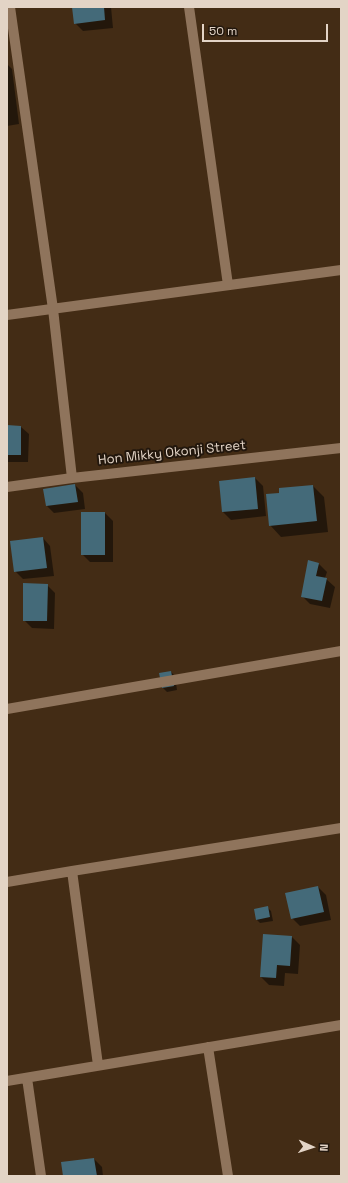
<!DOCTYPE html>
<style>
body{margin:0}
#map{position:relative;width:348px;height:1183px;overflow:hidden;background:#432c15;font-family:"Space Grotesk",sans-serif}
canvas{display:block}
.frame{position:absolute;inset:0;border:8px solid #e3d4c6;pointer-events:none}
.north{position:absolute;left:292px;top:1127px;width:40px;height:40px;-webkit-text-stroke:3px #22170d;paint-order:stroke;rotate:93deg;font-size:11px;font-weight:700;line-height:16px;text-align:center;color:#e3d4c6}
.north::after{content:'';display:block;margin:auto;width:14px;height:18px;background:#e3d4c6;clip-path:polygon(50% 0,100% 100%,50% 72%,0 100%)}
.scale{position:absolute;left:202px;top:24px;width:126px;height:18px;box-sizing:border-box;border:2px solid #e3d4c6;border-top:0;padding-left:5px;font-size:12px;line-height:14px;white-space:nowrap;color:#e3d4c6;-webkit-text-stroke:3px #22170d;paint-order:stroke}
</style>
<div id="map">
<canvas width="348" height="1183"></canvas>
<div class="frame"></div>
<div class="north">N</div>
<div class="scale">50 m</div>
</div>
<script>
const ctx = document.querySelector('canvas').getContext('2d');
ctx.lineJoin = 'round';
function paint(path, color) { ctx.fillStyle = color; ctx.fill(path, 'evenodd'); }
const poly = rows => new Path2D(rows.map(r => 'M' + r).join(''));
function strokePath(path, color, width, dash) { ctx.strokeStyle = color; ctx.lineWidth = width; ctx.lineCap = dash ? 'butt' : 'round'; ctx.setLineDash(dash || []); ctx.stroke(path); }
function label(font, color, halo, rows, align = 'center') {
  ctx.font = font + ' "Space Grotesk",sans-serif'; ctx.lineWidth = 4; ctx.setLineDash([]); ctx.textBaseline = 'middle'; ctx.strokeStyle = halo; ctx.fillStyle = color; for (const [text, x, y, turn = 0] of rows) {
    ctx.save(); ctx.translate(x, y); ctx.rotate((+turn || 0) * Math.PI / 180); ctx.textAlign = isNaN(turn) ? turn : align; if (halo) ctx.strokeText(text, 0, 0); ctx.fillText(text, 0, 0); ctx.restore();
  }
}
paint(poly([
 [74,7,111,7,113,28,83,31,75,23],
 [7,64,12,69,19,124,7,126],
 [7,426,21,427,29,434,28,462,7,462],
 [255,478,263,486,266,516,231,520,223,512],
 [75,485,83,493,85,509,54,513,47,506],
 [313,486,324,497,328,532,281,537,270,525,280,494],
 [105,513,113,521,113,562,90,562,82,554],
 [43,538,50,546,54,576,23,579,15,571],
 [319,564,327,572,325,578,335,587,330,608,310,604,302,596],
 [47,585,55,593,54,629,32,628,24,620],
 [171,672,175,676,177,690,167,692,163,688,160,674],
 [318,887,326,895,331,920,300,926,292,918],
 [268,908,271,911,273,921,260,923,256,919],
 [292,937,300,945,298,974,285,973,284,986,269,985,261,977],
 [94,1159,102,1167,103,1176,64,1176]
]), '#0007');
paint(poly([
 [72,7,104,7,105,20,74,24],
 [7,425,21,426,21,455,7,455],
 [255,477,258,509,222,512,219,481],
 [75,484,78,502,46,506,43,489],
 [313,485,317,521,269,526,266,494,279,493,279,488],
 [81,512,105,512,105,555,81,555],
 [43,537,47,568,14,572,10,541],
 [308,560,319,563,316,576,327,578,322,601,301,597],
 [23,583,48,584,47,621,23,621],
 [171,671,174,686,162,688,159,673],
 [318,886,324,912,291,919,285,893],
 [268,906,270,917,256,920,254,909],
 [263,934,292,936,290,966,277,965,276,978,260,977],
 [94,1158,97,1176,63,1176,61,1162]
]), '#446a79');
strokePath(poly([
 [10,7,53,309,72,478],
 [189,7,228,285],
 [7,315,341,270],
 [7,487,72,478,341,448],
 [7,709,341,651],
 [72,871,98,1065],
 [7,882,72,871,341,828],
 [208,1047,228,1176],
 [27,1078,41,1176],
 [7,1081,341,1025]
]), '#8f745c', 10);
label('13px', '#e3d4c6', '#22170d', [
 ["Hon Mikky Okonji Street",172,453,-6]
]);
</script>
